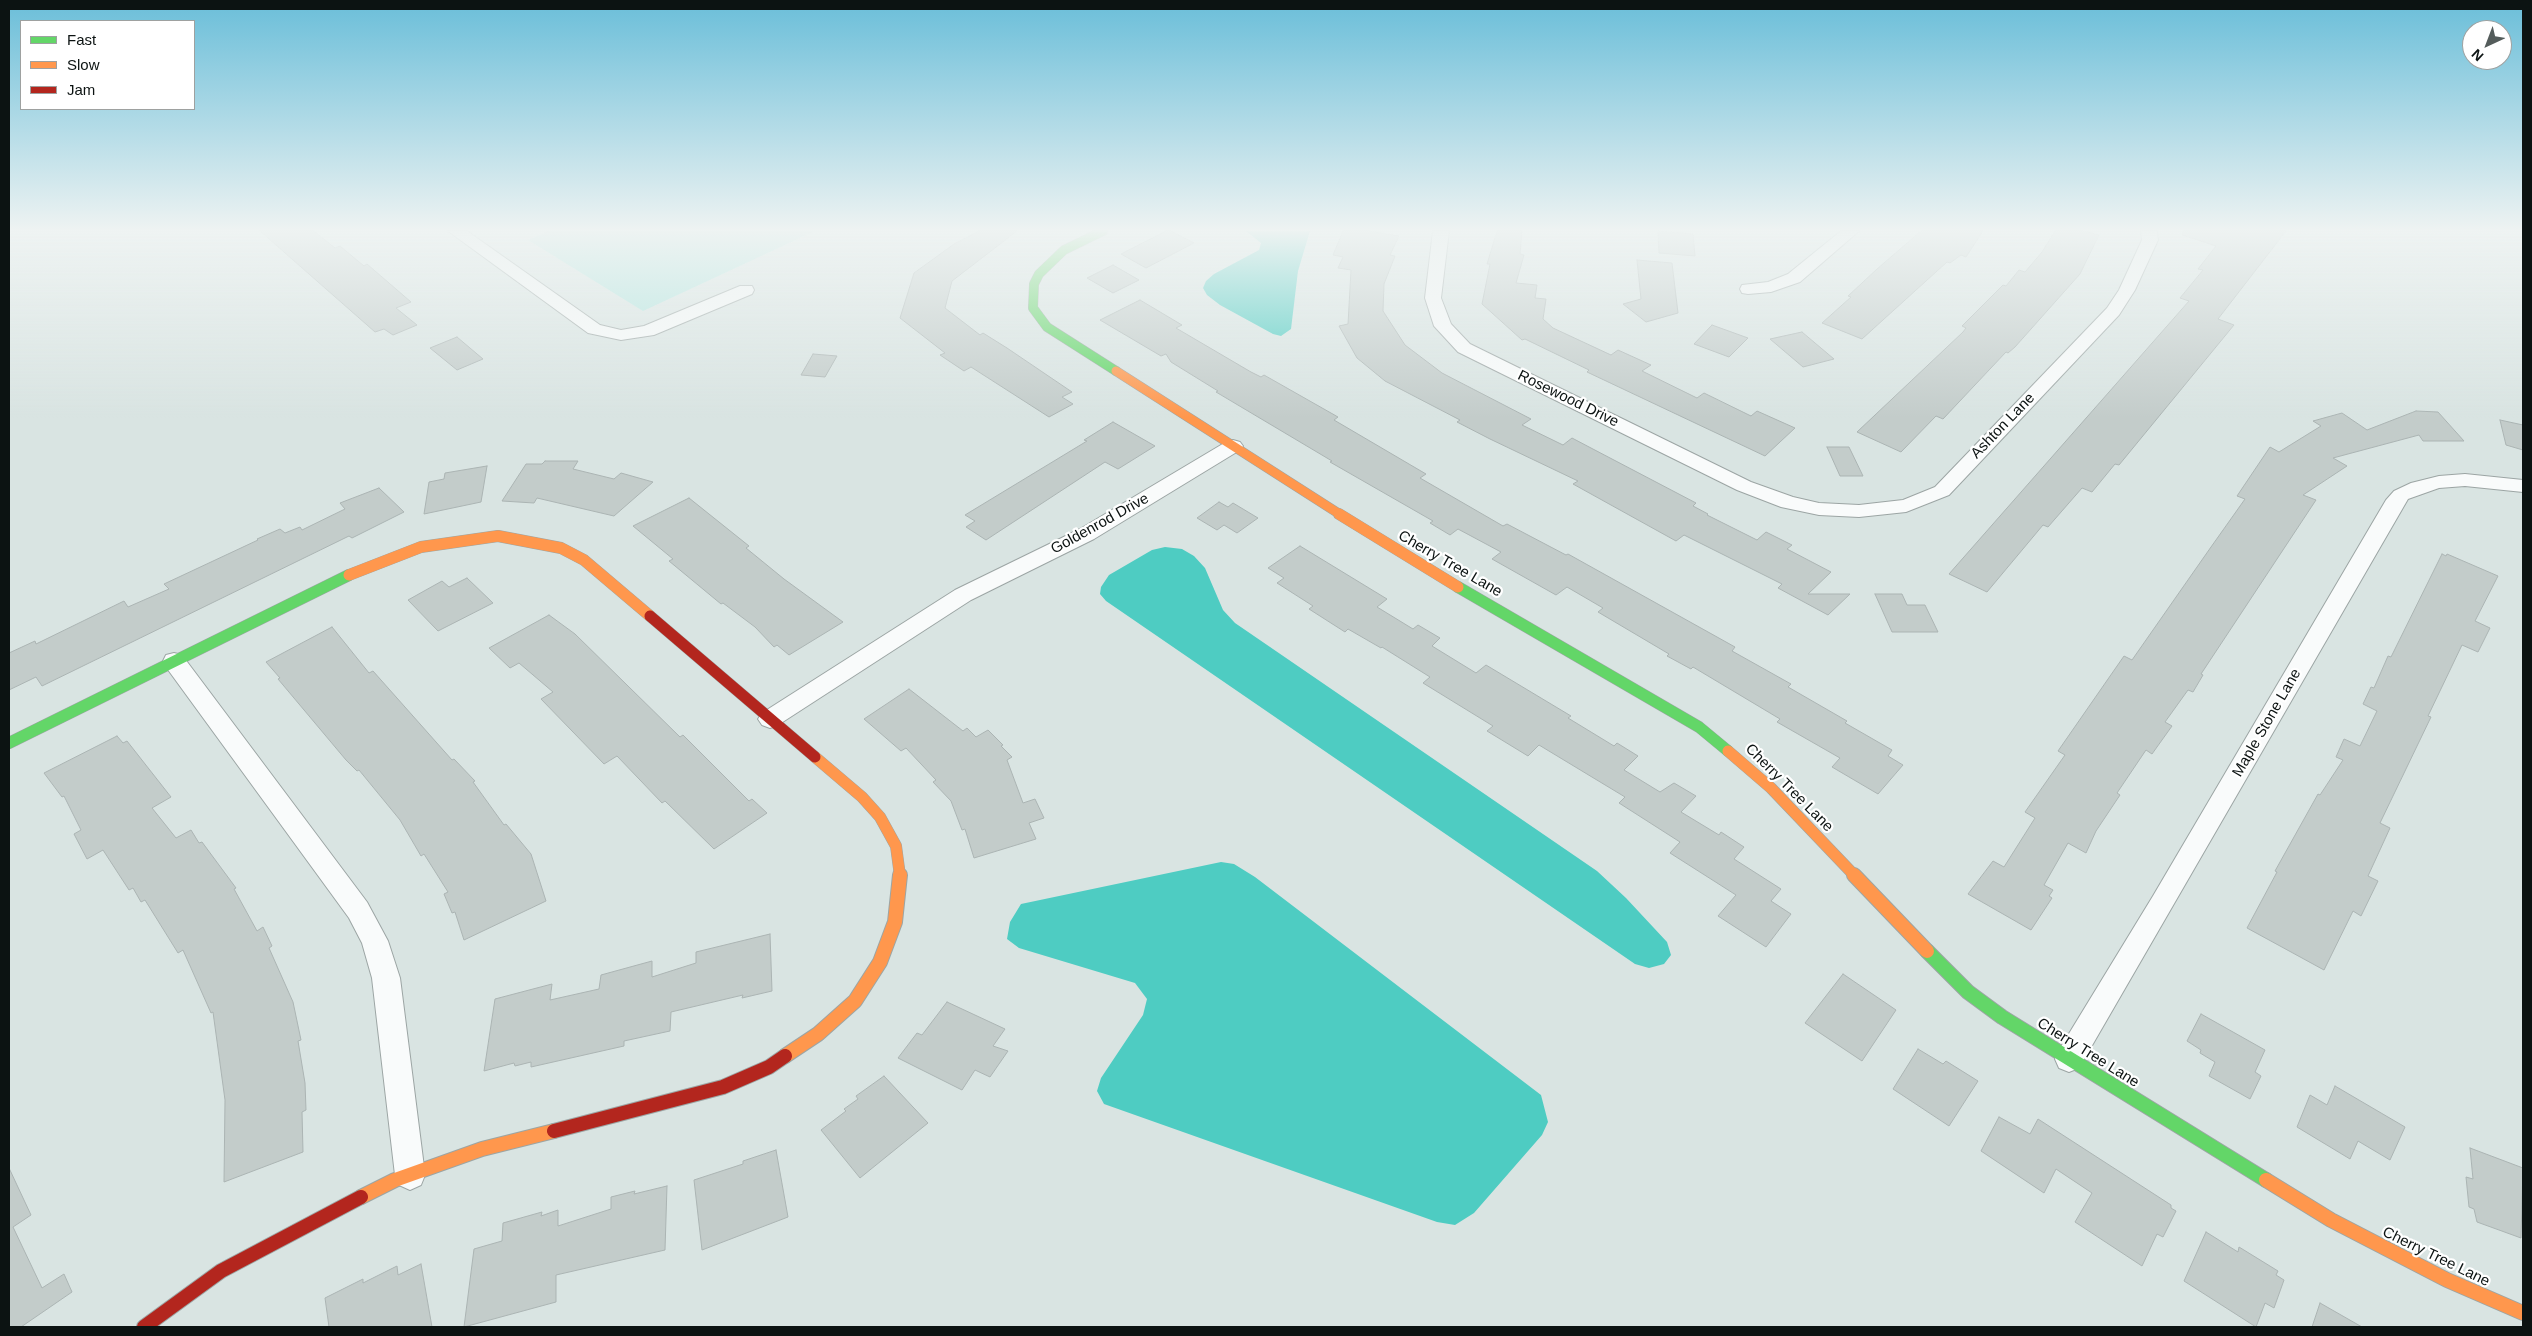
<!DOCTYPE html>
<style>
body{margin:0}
#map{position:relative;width:2532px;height:1336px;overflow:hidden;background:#d9e4e2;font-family:Arial,sans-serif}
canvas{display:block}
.frame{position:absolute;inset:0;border:10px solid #0c1312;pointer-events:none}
.legend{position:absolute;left:20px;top:20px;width:175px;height:90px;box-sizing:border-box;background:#fff;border:1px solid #9ea1a0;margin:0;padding:6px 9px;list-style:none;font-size:15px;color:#0c1312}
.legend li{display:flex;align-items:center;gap:10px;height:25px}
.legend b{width:25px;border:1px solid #9ea1a0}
.north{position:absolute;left:2462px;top:20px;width:50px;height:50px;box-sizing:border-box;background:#fff;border:1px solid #9ea1a0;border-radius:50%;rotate:223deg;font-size:14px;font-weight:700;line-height:20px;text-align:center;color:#0c1312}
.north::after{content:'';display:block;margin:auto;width:18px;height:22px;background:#545c5b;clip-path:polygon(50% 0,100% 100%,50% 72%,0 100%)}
</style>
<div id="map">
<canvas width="2532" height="1336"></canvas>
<div class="frame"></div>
<ul class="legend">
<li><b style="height:6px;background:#63d668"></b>Fast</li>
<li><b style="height:6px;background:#ff974d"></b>Slow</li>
<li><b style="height:6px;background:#b3261e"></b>Jam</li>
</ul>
<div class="north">N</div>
</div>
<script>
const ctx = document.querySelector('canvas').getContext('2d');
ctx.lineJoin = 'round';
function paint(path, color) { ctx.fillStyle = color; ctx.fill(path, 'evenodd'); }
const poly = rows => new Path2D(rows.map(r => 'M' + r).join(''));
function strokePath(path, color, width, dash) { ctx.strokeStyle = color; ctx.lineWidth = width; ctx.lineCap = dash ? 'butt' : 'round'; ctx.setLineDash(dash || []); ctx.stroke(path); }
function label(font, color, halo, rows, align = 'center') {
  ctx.font = font + ' Arial,sans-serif'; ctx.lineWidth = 4.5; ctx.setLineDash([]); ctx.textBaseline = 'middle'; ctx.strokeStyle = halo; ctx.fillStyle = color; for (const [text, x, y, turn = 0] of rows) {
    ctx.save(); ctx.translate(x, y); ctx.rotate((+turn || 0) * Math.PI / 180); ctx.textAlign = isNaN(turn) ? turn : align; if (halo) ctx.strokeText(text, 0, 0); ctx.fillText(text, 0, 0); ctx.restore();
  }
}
paint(poly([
 [549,231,815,231,643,311,528,240]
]), '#ade5de');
paint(poly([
 [1246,231,1310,231,1298,271,1291,329,1281,336,1273,334,1220,305,1207,295,1203,288,1206,281,1214,274,1259,250,1261,243],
 [1165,547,1182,549,1194,556,1205,568,1223,610,1235,623,1597,871,1626,898,1667,942,1671,955,1664,964,1649,968,1635,964,1106,601,1100,594,1101,587,1109,575,1152,550],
 [1221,862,1234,864,1255,877,1541,1095,1548,1122,1542,1135,1474,1213,1455,1225,1437,1222,1104,1104,1097,1091,1101,1078,1143,1015,1147,999,1135,983,1019,948,1007,939,1010,922,1021,904]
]), '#4eccc2');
const building = poly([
 [260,231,314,231,335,248,340,246,364,266,367,264,411,302,396,308,417,325,393,335,384,329,375,332,260,231],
 [979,231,1017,231,952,281,945,308,980,335,983,333,1007,348,1072,392,1062,397,1073,404,1049,417,971,367,964,371,940,355,945,353,900,318,914,273,954,244,979,231],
 [1166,231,1171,231,1194,243,1146,268,1121,254,1166,231],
 [1343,231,1369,231,1399,236,1390,255,1395,256,1384,284,1383,311,1405,345,1442,373,1531,419,1522,425,1563,445,1572,438,1591,448,1696,503,1693,506,1708,514,1707,515,1757,540,1766,532,1792,545,1787,549,1831,572,1808,594,1850,594,1828,615,1778,588,1782,584,1684,535,1676,541,1573,484,1578,481,1490,439,1457,422,1460,420,1385,381,1357,358,1339,326,1348,324,1351,270,1338,268,1343,257,1333,255,1343,231],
 [1497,231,1522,231,1520,254,1524,255,1516,283,1537,285,1535,298,1546,299,1543,319,1553,328,1611,355,1618,350,1651,365,1642,371,1697,398,1704,393,1751,416,1757,411,1795,428,1765,456,1587,372,1589,370,1525,339,1522,340,1482,304,1490,264,1487,264,1497,231],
 [1658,231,1693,234,1695,256,1659,253,1658,231],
 [1921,231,1983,231,1966,257,1961,255,1950,263,1947,262,1862,339,1822,323,1851,297,1848,296,1877,269,1921,231],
 [2055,231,2083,231,2099,235,2080,274,2015,347,2008,353,2006,352,1943,419,1936,416,1901,452,1857,432,1963,332,1966,328,1962,326,2003,285,2006,286,2019,270,2025,272,2042,252,2055,231],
 [2183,231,2286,231,2218,319,2234,325,2119,465,2115,464,2092,492,2082,488,2048,527,2043,525,1987,592,1949,574,2189,301,2180,298,2203,270,2198,269,2216,246,2182,235,2183,231],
 [1637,260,1672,263,1678,313,1646,322,1623,304,1641,299,1637,260],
 [1113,265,1139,280,1113,293,1087,278,1113,265],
 [1140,300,1182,325,1176,328,1251,372,1261,377,1264,375,1338,417,1334,420,1426,474,1420,478,1503,526,1507,524,1566,555,1568,554,1735,647,1732,651,1791,684,1788,687,1847,721,1845,723,1892,750,1888,756,1903,765,1878,794,1832,767,1840,758,1777,722,1780,719,1693,667,1691,669,1667,656,1669,654,1598,612,1603,608,1567,587,1556,595,1492,559,1501,552,1458,529,1450,535,1430,523,1433,521,1330,462,1332,461,1216,392,1218,391,1171,362,1166,354,1161,356,1100,320,1140,300],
 [1712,325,1748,338,1729,357,1694,344,1712,325],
 [1802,332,1834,359,1803,367,1770,339,1802,332],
 [457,337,483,359,457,370,430,348,457,337],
 [813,354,837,356,825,377,801,375,813,354],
 [2416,411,2438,412,2464,441,2423,441,2419,435,2333,458,2347,466,2303,495,2316,500,2201,674,2203,675,2193,692,2188,690,2165,722,2172,726,2152,754,2146,750,2117,793,2120,795,2096,831,2086,853,2068,843,2044,885,2053,890,2049,896,2052,898,2031,930,1968,894,1993,861,2004,867,2035,818,2025,812,2065,755,2058,751,2124,656,2132,660,2211,547,2245,499,2237,496,2270,447,2279,452,2321,426,2313,421,2342,413,2367,430,2416,411],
 [2500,420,2523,425,2523,450,2506,445,2500,420],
 [1113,422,1155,446,1118,469,1105,462,986,540,966,527,975,521,965,515,1087,441,1084,440,1113,422],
 [1827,447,1849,447,1863,476,1840,476,1827,447],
 [545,461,578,461,573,469,614,479,621,473,653,482,614,516,537,498,534,503,502,501,526,464,542,464,545,461],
 [487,466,481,502,424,514,429,482,444,479,445,473,487,466],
 [379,488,404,512,352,538,349,536,42,686,36,677,9,690,9,653,35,641,36,644,124,601,128,607,169,589,164,584,258,540,257,539,280,529,285,533,300,527,302,530,345,509,340,503,379,488],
 [689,498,749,546,746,548,784,579,843,622,789,655,777,645,774,647,755,627,723,603,721,604,669,561,673,559,633,526,689,498],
 [1219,502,1228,507,1233,503,1258,518,1237,533,1224,525,1217,530,1197,518,1219,502],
 [1300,546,1387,599,1377,607,1413,629,1418,625,1440,638,1432,646,1476,673,1486,665,1571,716,1568,718,1614,746,1617,743,1638,756,1624,770,1660,792,1674,783,1696,796,1681,812,1719,835,1721,832,1744,847,1734,859,1781,889,1771,901,1791,914,1766,947,1718,916,1736,895,1670,853,1680,842,1619,803,1625,797,1539,745,1528,756,1487,731,1493,726,1423,683,1430,677,1382,647,1381,648,1348,629,1345,632,1309,609,1313,606,1277,583,1284,578,1268,568,1300,546],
 [2442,554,2446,556,2447,554,2498,576,2475,621,2490,628,2478,652,2462,645,2428,716,2431,717,2380,823,2390,828,2368,876,2378,881,2361,916,2353,911,2324,970,2247,928,2277,872,2275,871,2318,794,2320,795,2343,760,2336,757,2344,739,2360,746,2377,711,2363,704,2371,687,2374,688,2388,656,2391,657,2442,554],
 [467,578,493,603,438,631,408,600,442,581,449,587,467,578],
 [1875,594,1902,594,1907,605,1925,605,1938,632,1892,632,1875,594],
 [549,615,575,634,680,737,683,735,749,801,752,799,767,813,714,849,665,801,662,803,617,756,604,764,541,699,553,692,519,663,510,668,489,648,549,615],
 [332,627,369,673,373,671,452,760,454,759,475,781,473,782,504,825,506,824,531,854,546,901,464,940,455,912,452,913,444,894,448,892,424,854,421,856,400,820,359,770,357,771,346,760,278,679,280,678,266,662,332,627],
 [909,689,963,731,967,728,976,737,988,730,1003,745,1001,746,1012,757,1007,760,1023,803,1035,799,1044,818,1029,823,1036,839,974,858,965,829,962,830,951,801,933,782,936,780,906,748,901,751,864,719,909,689],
 [117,736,123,743,127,741,171,797,152,808,176,838,191,830,199,843,202,842,236,888,234,889,257,931,263,927,272,946,269,948,293,1002,301,1040,298,1041,305,1083,306,1110,302,1112,303,1152,224,1182,225,1100,213,1012,211,1013,183,950,178,953,145,900,141,902,133,888,129,890,103,850,87,859,74,834,81,830,64,796,62,797,44,773,117,736],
 [770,934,772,991,742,998,743,995,671,1012,670,1031,624,1041,624,1046,531,1067,531,1062,515,1066,514,1063,484,1071,495,999,552,984,550,1000,599,989,601,975,652,961,652,977,696,963,696,952,770,934],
 [1843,974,1896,1010,1862,1061,1805,1023,1843,974],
 [947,1002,1005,1029,993,1046,1008,1051,990,1077,975,1070,962,1090,898,1058,917,1033,922,1035,947,1002],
 [2201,1014,2265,1050,2255,1072,2261,1076,2250,1099,2209,1076,2215,1062,2200,1053,2201,1050,2187,1041,2201,1014],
 [1918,1049,1943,1064,1946,1061,1978,1081,1949,1126,1893,1089,1918,1049],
 [884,1076,928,1123,860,1178,821,1130,846,1111,844,1109,858,1099,856,1096,884,1076],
 [2335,1086,2405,1127,2390,1160,2358,1141,2350,1159,2297,1127,2310,1095,2327,1105,2335,1086],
 [1999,1117,2030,1134,2038,1119,2171,1205,2171,1208,2176,1211,2163,1237,2157,1234,2142,1266,2075,1222,2092,1193,2056,1169,2044,1193,1981,1151,1999,1117],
 [2470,1148,2523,1168,2521,1238,2477,1222,2474,1209,2469,1207,2466,1177,2473,1179,2470,1148],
 [776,1150,788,1217,702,1250,694,1180,743,1164,743,1161,776,1150],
 [9,1168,31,1215,13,1227,42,1288,64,1274,72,1292,21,1327,9,1327,9,1168],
 [667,1186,665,1250,556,1275,556,1302,464,1327,474,1249,502,1241,503,1223,542,1212,541,1216,558,1210,558,1226,611,1209,611,1197,635,1191,634,1194,667,1186],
 [2206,1232,2238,1252,2239,1247,2278,1271,2276,1275,2284,1280,2274,1308,2265,1303,2256,1327,2184,1281,2206,1232],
 [421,1264,432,1327,329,1327,325,1298,363,1279,363,1283,397,1266,398,1275,421,1264],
 [2320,1303,2362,1327,2312,1327,2320,1303]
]);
paint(building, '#c3ccca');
strokePath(building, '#abb4b3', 1);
const street = poly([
 [448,231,467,231,600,325,621,330,644,326,740,286,752,286,754,290,752,294,654,335,621,340,588,333,448,231],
 [1433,231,1449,231,1441,298,1451,324,1470,344,1751,482,1793,497,1819,503,1859,505,1903,500,1935,487,2107,308,2119,290,2142,240,2141,231,2157,231,2158,240,2135,290,2119,315,1949,495,1906,512,1859,517,1819,515,1781,507,1737,490,1458,352,1434,326,1425,298,1433,231],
 [1841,231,1859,231,1800,282,1771,292,1748,294,1742,293,1740,289,1742,285,1768,282,1788,274,1841,231],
 [1233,440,1240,442,1243,446,1240,450,1094,539,971,600,778,725,770,728,762,725,758,719,762,713,955,590,1080,529,1226,442,1233,440],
 [2465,474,2523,480,2523,492,2465,486,2439,488,2408,499,2079,1068,2069,1072,2059,1068,2055,1059,2059,1050,2153,896,2386,500,2394,491,2411,483,2439,476,2465,474],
 [174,653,182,655,367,902,388,941,400,978,425,1175,421,1185,410,1190,399,1185,395,1175,372,978,362,943,349,918,166,667,163,661,166,655,174,653]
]);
const fastFar2 = poly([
 [1103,231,1064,250,1039,274,1034,284,1033,308,1047,327,1116,371]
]);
const fastFar1 = poly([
 [1458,587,1699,727,1728,751],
 [9,743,349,575]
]);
const fast = poly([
 [1927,951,1968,992,2002,1017,2266,1180]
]);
const slowFar2 = poly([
 [1116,371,1341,515]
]);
const slowFar1 = poly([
 [1339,514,1458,587],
 [349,575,421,547,498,536,561,548,584,560,650,616],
 [1728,751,1771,788,1855,876],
 [815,757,862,797,880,817,896,846,900,876]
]);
const slow = poly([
 [1854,875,1927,951],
 [785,1056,818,1034,855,1001,880,962,895,922,900,875],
 [2266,1180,2331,1220,2447,1280,2523,1313],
 [361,1197,395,1180,482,1149,554,1131]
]);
const jamFar1 = poly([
 [650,616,815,757]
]);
const jam = poly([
 [554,1131,723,1087,769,1067,785,1056],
 [144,1327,221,1271,361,1197]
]);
strokePath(street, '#9ca5a4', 2);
strokePath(fastFar2, '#9ca5a4', 10);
strokePath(fastFar1, '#9ca5a4', 12);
strokePath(fast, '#9ca5a4', 16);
strokePath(slowFar2, '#9ca5a4', 10);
strokePath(slowFar1, '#9ca5a4', 12);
strokePath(slow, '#9ca5a4', 16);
strokePath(jamFar1, '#9ca5a4', 12);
strokePath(jam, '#9ca5a4', 16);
paint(street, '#f9fbfb');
strokePath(fastFar2, '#63d668', 9);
strokePath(fastFar1, '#63d668', 11);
strokePath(fast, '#63d668', 14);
strokePath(slowFar2, '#ff974d', 9);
strokePath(slowFar1, '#ff974d', 11);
strokePath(slow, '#ff974d', 14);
strokePath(jamFar1, '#b3261e', 11);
strokePath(jam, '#b3261e', 14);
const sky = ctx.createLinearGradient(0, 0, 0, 418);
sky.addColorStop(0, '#6abed9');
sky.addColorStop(0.55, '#eef3f2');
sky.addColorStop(1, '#eef3f200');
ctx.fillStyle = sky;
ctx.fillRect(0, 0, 2532, 418);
label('15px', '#0c1312', '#fff', [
 ["Rosewood Drive",1568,399,26],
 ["Ashton Lane",2003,426,-46],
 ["Goldenrod Drive",1100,524,-29],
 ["Cherry Tree Lane",1450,564,30],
 ["Maple Stone Lane",2267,723,-60],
 ["Cherry Tree Lane",1789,788,45],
 ["Cherry Tree Lane",2088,1053,32],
 ["Cherry Tree Lane",2436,1257,26]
]);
</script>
